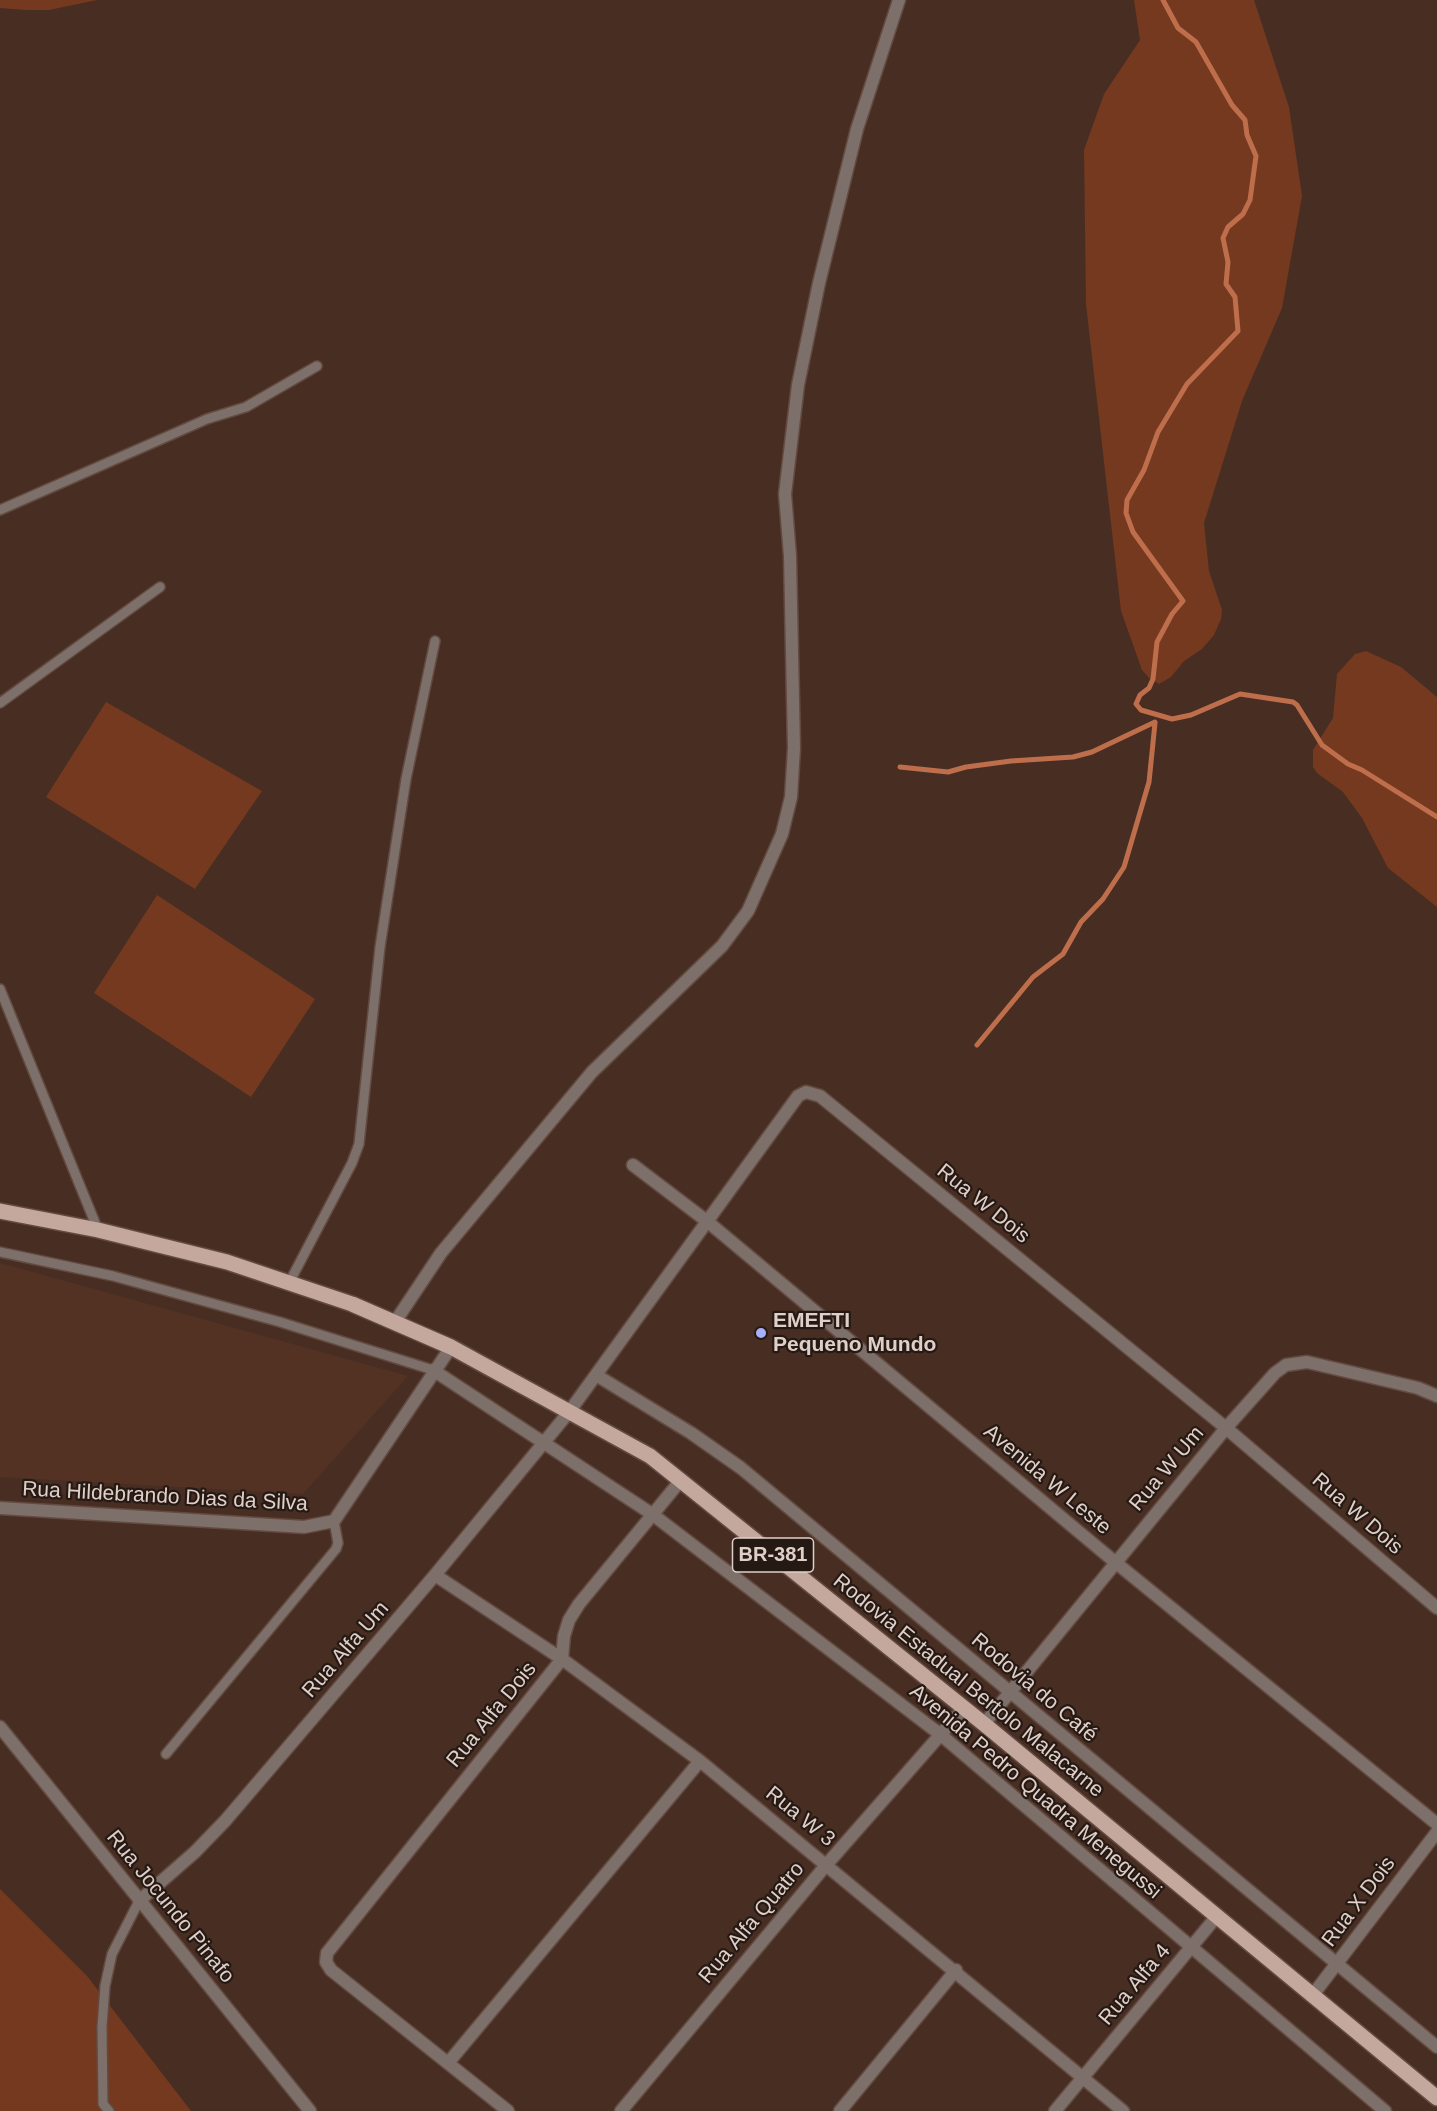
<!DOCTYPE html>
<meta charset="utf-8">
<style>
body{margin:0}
canvas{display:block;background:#472d22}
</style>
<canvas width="1437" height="2111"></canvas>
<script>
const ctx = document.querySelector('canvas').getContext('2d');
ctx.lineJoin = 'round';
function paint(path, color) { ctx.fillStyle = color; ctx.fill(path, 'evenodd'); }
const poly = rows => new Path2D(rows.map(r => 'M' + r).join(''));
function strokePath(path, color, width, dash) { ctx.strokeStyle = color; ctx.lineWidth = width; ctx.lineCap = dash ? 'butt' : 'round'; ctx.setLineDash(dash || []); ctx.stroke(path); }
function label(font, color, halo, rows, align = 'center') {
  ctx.font = font + ' Helvetica,sans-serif'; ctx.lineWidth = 4.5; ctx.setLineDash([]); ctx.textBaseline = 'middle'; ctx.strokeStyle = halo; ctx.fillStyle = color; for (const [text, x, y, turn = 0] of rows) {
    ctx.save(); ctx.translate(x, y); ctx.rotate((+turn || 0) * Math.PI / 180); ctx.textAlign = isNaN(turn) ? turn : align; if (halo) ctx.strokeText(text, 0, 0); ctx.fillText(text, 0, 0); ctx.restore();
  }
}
paint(poly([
 [0,1263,408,1376,303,1494,0,1477]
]), '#533224');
paint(poly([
 [0,0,97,0,49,10,26,10,0,8],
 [1134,0,1254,0,1289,107,1302,196,1282,308,1242,401,1204,523,1209,571,1222,610,1221,619,1214,635,1202,649,1184,661,1171,677,1159,684,1150,679,1142,670,1121,611,1086,304,1084,150,1104,94,1140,40],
 [1366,651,1401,667,1437,697,1437,907,1388,868,1362,818,1343,792,1317,773,1313,767,1313,750,1333,718,1337,674,1355,654],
 [106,702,262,791,195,889,46,797],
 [157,895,315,999,251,1097,94,993],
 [0,1889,87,1976,191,2111,0,2111]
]), '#74391f');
strokePath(poly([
 [1163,0,1178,28,1196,42,1232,105,1245,120,1247,135,1256,156,1250,200,1243,214,1228,227,1223,238,1228,262,1226,284,1235,297,1238,331,1187,384,1158,432,1144,470,1127,500,1126,513,1133,532,1183,601,1172,614,1157,642,1153,679,1149,688,1140,695,1136,704,1141,710,1172,719,1191,715,1240,694,1293,702,1297,705,1322,745,1348,764,1362,770,1437,817],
 [900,767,948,772,966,767,1011,761,1073,757,1092,752,1155,722],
 [977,1045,1033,977,1063,954,1081,922,1103,899,1124,867,1149,782,1155,723]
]), '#bf6e4c', 5);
const lane = poly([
 [0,510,207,419,246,407,317,366],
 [0,703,160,587],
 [0,989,98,1230],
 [0,1252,113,1276,280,1322,433,1370],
 [289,1283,352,1163,359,1144,380,947,406,779,435,641],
 [166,1754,336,1549,338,1543,334,1521],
 [109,2111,103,2104,102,2027,105,1986,112,1954,139,1901]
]);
const street = poly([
 [633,1165,708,1222,1115,1562,1437,1824],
 [395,1322,441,1253,592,1072,722,946,748,911,782,834,791,797,794,748,790,556,785,494,798,385,819,283,857,129,899,0],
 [433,1370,652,1514,941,1735,1385,2111],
 [596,1375,691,1433,741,1468,1437,2047],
 [0,1508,304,1527,334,1521,451,1347],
 [435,1575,562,1659,700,1761,1123,2111],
 [984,1724,1226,1428,1275,1373,1286,1365,1307,1362,1418,1388,1437,1396],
 [0,1727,310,2111],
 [139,1901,195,1852,225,1821,435,1575,569,1412,798,1096,806,1092,820,1096,1226,1428,1437,1608],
 [1312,1996,1437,1832],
 [448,2063,700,1761],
 [508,2111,331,1970,326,1962,327,1953,562,1659,564,1636,569,1620,579,1604,681,1480],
 [621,2111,827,1864,963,1709],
 [840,2111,956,1970],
 [1055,2111,1217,1916]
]);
const primary = poly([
 [0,1211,98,1230,227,1262,352,1304,451,1347,650,1456,984,1724,1437,2098]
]);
strokePath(lane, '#634a40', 12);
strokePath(street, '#634a40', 15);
strokePath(primary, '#634a40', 18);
strokePath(lane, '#7d6f69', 9);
strokePath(street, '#7d6f69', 12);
strokePath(primary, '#c4a89d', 15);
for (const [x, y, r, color] of [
 [761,1333,6,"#a8b0fc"]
]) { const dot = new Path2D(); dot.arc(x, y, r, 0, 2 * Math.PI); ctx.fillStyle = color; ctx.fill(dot); strokePath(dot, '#251914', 2); }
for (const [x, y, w] of [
 [773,1555,81]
]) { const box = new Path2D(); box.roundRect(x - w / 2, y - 17, w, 34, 4.5); ctx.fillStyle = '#251914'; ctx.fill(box); strokePath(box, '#e0cfc8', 1.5); }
label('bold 20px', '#e0cfc8', null, [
 ["BR-381",773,1555]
]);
label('21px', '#e0cfc8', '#251914', [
 ["Rua W Dois",983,1204,39],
 ["Rua W Um",1167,1469,-50],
 ["Avenida W Leste",1047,1480,40],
 ["Rua Hildebrando Dias da Silva",165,1497,3],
 ["Rua W Dois",1357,1514,41],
 ["Rua Alfa Um",346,1650,-49],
 ["Rodovia Estadual Bertolo Malacarne",968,1686,39],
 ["Rodovia do Café",1034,1688,40],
 ["Rua Alfa Dois",492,1715,-51],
 ["Avenida Pedro Quadra Menegussi",1035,1792,40],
 ["Rua W 3",800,1817,39],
 ["Rua X Dois",1359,1902,-53],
 ["Rua Jocundo Pinafo",170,1907,51],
 ["Rua Alfa Quatro",752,1923,-50],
 ["Rua Alfa 4",1135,1985,-50]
]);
label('bold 21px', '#e0cfc8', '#251914', [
 ["EMEFTI",773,1321],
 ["Pequeno Mundo",773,1345]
], 'left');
</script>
